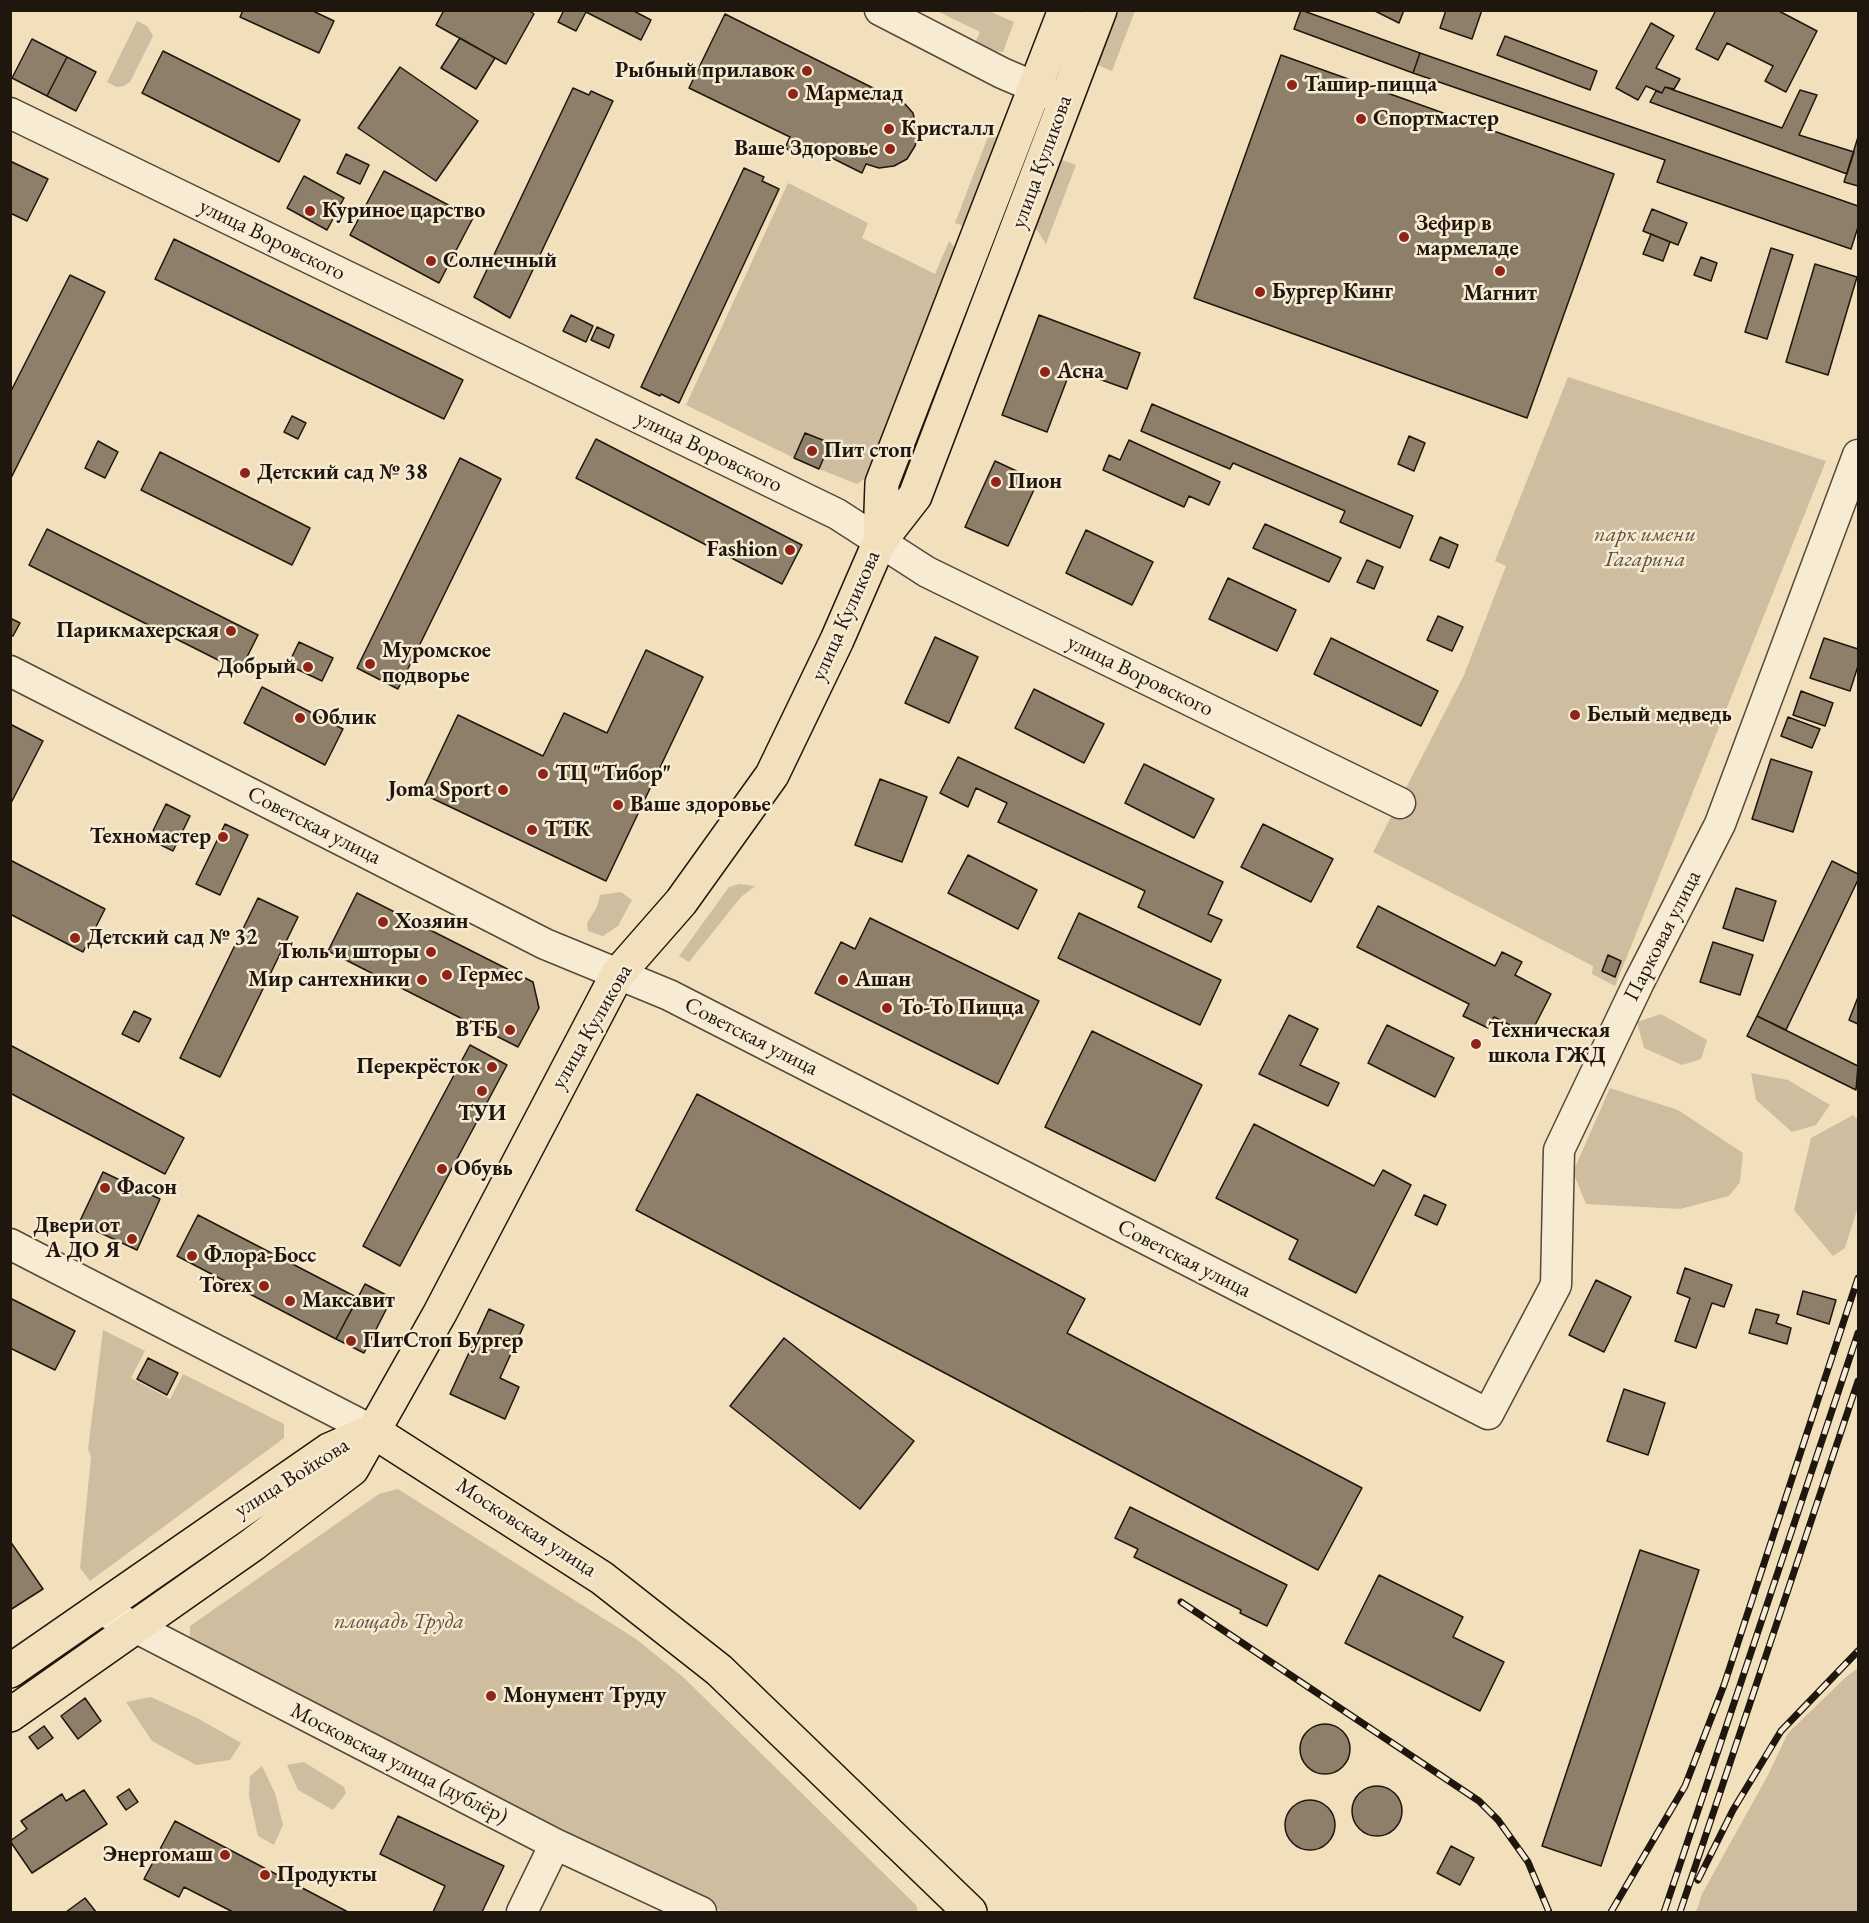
<!DOCTYPE html>
<meta charset="utf-8">
<style>
body{margin:0}
#map{position:relative;width:1869px;height:1923px;overflow:hidden;background:#f2e0bd;font-family:"EB Garamond",serif}
canvas{display:block}
.frame{position:absolute;inset:0;border:12px solid #1f160d;pointer-events:none}
</style>
<div id="map">
<canvas width="1869" height="1923"></canvas>
<div class="frame"></div>
</div>
<script>
const ctx = document.querySelector('canvas').getContext('2d');
ctx.lineJoin = 'round';
function paint(path, color) { ctx.fillStyle = color; ctx.fill(path, 'evenodd'); }
const poly = rows => new Path2D(rows.map(r => 'M' + r).join(''));
function strokePath(path, color, width, dash) { ctx.strokeStyle = color; ctx.lineWidth = width; ctx.lineCap = dash ? 'butt' : 'round'; ctx.setLineDash(dash || []); ctx.stroke(path); }
function label(font, color, halo, rows, align = 'center') {
  ctx.font = font + ' "EB Garamond",serif'; ctx.lineWidth = 5; ctx.setLineDash([]); ctx.textBaseline = 'middle'; ctx.strokeStyle = halo; ctx.fillStyle = color; for (const [text, x, y, turn = 0] of rows) {
    ctx.save(); ctx.translate(x, y); ctx.rotate((+turn || 0) * Math.PI / 180); ctx.textAlign = isNaN(turn) ? turn : align; if (halo) ctx.strokeText(text, 0, 0); ctx.fillText(text, 0, 0); ctx.restore();
  }
}
paint(poly([
 [937,11,989,11,1014,22,1003,52,992,51,975,43,980,32],
 [1120,11,1135,11,1112,71,1095,64,1113,16],
 [137,21,147,26,153,36,130,82,124,86,117,87,107,82],
 [989,134,1001,138,967,227,955,223],
 [1059,159,1076,165,1046,244,1035,227],
 [788,183,868,223,862,238,935,274,949,241,957,250,867,477,857,484,819,469,829,443,805,433,794,458,686,405],
 [1568,377,1826,461,1615,986,1592,974,1593,966,1373,852,1464,675,1506,566,1495,561],
 [739,884,755,886,741,897,689,962,679,956,729,887],
 [621,892,632,900,618,926,603,936,588,931,587,923,597,907,600,895],
 [1661,1014,1707,1040,1701,1059,1682,1065,1644,1048,1637,1022],
 [1751,1073,1788,1080,1830,1105,1816,1125,1792,1132,1756,1100],
 [1610,1088,1678,1110,1743,1153,1740,1182,1729,1196,1680,1209,1586,1204,1573,1172],
 [1853,1115,1858,1120,1858,1207,1845,1248,1833,1256,1794,1210,1811,1138],
 [103,1330,145,1351,131,1378,170,1399,183,1374,284,1424,284,1438,90,1581,80,1568,91,1457,88,1449],
 [398,1489,636,1639,683,1677,916,1905,918,1912,724,1912,545,1826,190,1640,190,1626,379,1494],
 [1858,1668,1858,1912,1696,1912,1702,1894,1768,1775,1788,1733,1846,1677],
 [151,1697,199,1719,241,1743,230,1760,196,1765,152,1741,126,1702],
 [304,1762,344,1787,346,1793,333,1810,298,1790,287,1765],
 [262,1766,275,1793,283,1825,274,1845,258,1836,249,1796,250,1776]
]), '#cebe9f');
const building = poly([
 [243,10,311,10,334,21,319,53,240,17,243,10],
 [444,10,528,10,534,14,506,64,436,25,444,10],
 [564,10,632,10,651,20,641,40,586,12,576,31,558,22,564,10],
 [1301,10,1420,53,1413,73,1294,29,1301,10],
 [1373,10,1404,10,1399,23,1373,10],
 [1446,10,1482,10,1472,39,1440,28,1446,10],
 [1716,10,1777,10,1817,31,1786,92,1765,81,1773,66,1727,43,1718,60,1696,49,1716,10],
 [725,14,905,104,913,113,918,135,915,146,907,159,894,166,879,168,866,164,862,173,810,147,805,158,785,148,790,137,689,88,725,14],
 [1651,23,1674,36,1656,68,1680,79,1674,89,1665,87,1662,93,1646,86,1638,100,1616,88,1651,23],
 [1505,36,1597,71,1590,90,1497,55,1505,36],
 [460,38,495,58,476,89,441,68,460,38],
 [32,39,67,57,47,96,12,78,32,39],
 [163,51,300,120,279,162,142,93,163,51],
 [1420,53,1858,206,1858,227,1851,249,1657,182,1665,160,1413,73,1420,53],
 [1281,55,1614,174,1527,418,1194,298,1281,55],
 [67,57,96,72,76,111,47,96,67,57],
 [400,67,478,121,436,181,358,128,400,67],
 [1665,87,1782,128,1800,90,1817,95,1799,135,1854,152,1847,174,1650,102,1656,91,1662,93,1665,87],
 [573,88,589,95,591,91,613,101,510,318,474,297,573,88],
 [1858,137,1858,186,1844,182,1858,137],
 [346,154,369,165,360,184,337,173,346,154],
 [10,161,48,179,27,221,10,213,10,161],
 [744,168,764,177,762,181,779,189,679,403,661,394,660,396,641,387,744,168],
 [384,171,473,218,439,283,350,235,384,171],
 [304,176,344,198,327,230,287,208,304,176],
 [1652,209,1687,223,1678,245,1643,231,1652,209],
 [1651,234,1670,242,1663,261,1643,254,1651,234],
 [174,239,463,380,444,419,155,279,174,239],
 [1771,248,1793,255,1767,339,1745,332,1771,248],
 [1701,257,1717,263,1711,281,1694,275,1701,257],
 [1815,264,1857,277,1828,375,1786,362,1815,264],
 [70,275,105,292,10,480,10,393,70,275],
 [571,315,593,326,586,342,563,331,571,315],
 [1039,315,1140,353,1127,389,1071,369,1047,432,1002,415,1039,315],
 [597,327,614,335,609,348,591,340,597,327],
 [1152,404,1413,516,1400,548,1340,522,1345,511,1233,463,1230,469,1141,431,1152,404],
 [292,416,306,423,298,439,284,432,292,416],
 [805,433,830,443,819,469,794,458,805,433],
 [1409,436,1425,443,1414,471,1398,464,1409,436],
 [596,439,802,545,782,584,576,478,596,439],
 [1129,440,1220,482,1209,505,1189,496,1184,507,1103,470,1109,455,1120,460,1129,440],
 [98,441,118,452,105,478,85,468,98,441],
 [160,452,310,528,292,565,141,490,160,452],
 [460,458,501,479,398,689,357,668,460,458],
 [995,461,1038,481,1008,546,965,527,995,461],
 [1265,524,1341,558,1329,582,1253,548,1265,524],
 [47,529,258,635,240,671,29,565,47,529],
 [1086,530,1153,562,1132,605,1066,573,1086,530],
 [1440,537,1458,545,1449,568,1430,560,1440,537],
 [1367,560,1383,567,1374,589,1357,582,1367,560],
 [1228,578,1296,610,1277,651,1209,619,1228,578],
 [1438,616,1463,627,1452,651,1427,640,1438,616],
 [10,618,20,623,13,636,10,635,10,618],
 [935,637,978,657,949,723,905,703,935,637],
 [1331,638,1438,691,1421,726,1314,674,1331,638],
 [1824,638,1858,649,1858,666,1850,691,1810,678,1824,638],
 [299,642,333,658,322,681,288,665,299,642],
 [646,650,703,677,606,881,421,793,458,715,543,756,564,713,607,733,646,650],
 [262,687,343,729,325,765,244,723,262,687],
 [1034,689,1104,724,1084,763,1015,728,1034,689],
 [1801,691,1833,703,1825,726,1793,715,1801,691],
 [1788,717,1820,729,1812,748,1781,736,1788,717],
 [10,724,43,741,11,803,10,803,10,724],
 [958,757,1223,882,1208,914,1222,920,1211,942,1138,907,1145,891,998,822,1007,803,976,788,968,807,940,793,958,757],
 [1771,759,1812,772,1793,832,1752,819,1771,759],
 [1144,764,1214,799,1194,838,1125,803,1144,764],
 [880,779,927,797,902,862,855,845,880,779],
 [166,804,190,816,173,851,149,839,166,804],
 [225,824,248,835,220,895,196,884,225,824],
 [1263,824,1333,859,1311,902,1241,867,1263,824],
 [968,855,1037,890,1018,929,948,893,968,855],
 [10,860,105,909,83,952,10,914,10,860],
 [1832,861,1858,874,1858,880,1786,1030,1757,1016,1832,861],
 [1736,888,1776,901,1763,941,1723,928,1736,888],
 [357,893,533,982,539,1008,518,1047,328,951,357,893],
 [258,898,298,917,220,1077,180,1058,258,898],
 [1378,906,1495,966,1502,952,1522,962,1515,975,1551,994,1530,1035,1494,1017,1488,1028,1463,1016,1469,1004,1357,947,1378,906],
 [1079,913,1221,980,1200,1025,1058,958,1079,913],
 [870,918,1039,1001,998,1084,815,993,841,942,855,949,870,918],
 [1713,942,1753,955,1740,995,1700,982,1713,942],
 [1608,955,1621,961,1615,977,1602,971,1608,955],
 [1858,997,1858,1024,1849,1020,1858,997],
 [134,1011,151,1019,139,1042,122,1034,134,1011],
 [1289,1015,1318,1029,1300,1065,1339,1083,1328,1106,1259,1074,1289,1015],
 [1757,1016,1858,1066,1856,1090,1747,1036,1757,1016],
 [1387,1025,1454,1058,1435,1097,1368,1063,1387,1025],
 [1092,1031,1202,1085,1155,1181,1045,1127,1092,1031],
 [10,1045,184,1138,165,1174,10,1093,10,1045],
 [470,1045,507,1065,400,1266,363,1246,470,1045],
 [697,1094,1085,1299,1067,1333,1362,1488,1318,1570,636,1210,697,1094],
 [1254,1124,1374,1186,1383,1170,1411,1185,1356,1293,1289,1259,1298,1240,1216,1198,1254,1124],
 [103,1172,160,1199,137,1250,79,1223,103,1172],
 [1424,1195,1446,1205,1437,1225,1415,1215,1424,1195],
 [198,1215,358,1298,336,1339,177,1256,198,1215],
 [1685,1268,1732,1285,1724,1307,1712,1303,1696,1348,1675,1341,1690,1298,1677,1293,1685,1268],
 [1596,1280,1631,1297,1604,1352,1569,1335,1596,1280],
 [365,1284,392,1298,364,1353,336,1339,365,1284],
 [1803,1291,1836,1300,1829,1324,1797,1314,1803,1291],
 [10,1298,75,1331,55,1370,10,1348,10,1298],
 [489,1309,524,1325,500,1378,519,1387,505,1419,450,1394,489,1309],
 [1756,1309,1779,1315,1776,1323,1791,1328,1787,1344,1749,1333,1756,1309],
 [784,1338,914,1441,860,1509,730,1406,784,1338],
 [148,1358,178,1373,167,1395,137,1379,148,1358],
 [1624,1389,1665,1403,1648,1455,1607,1441,1624,1389],
 [1130,1507,1287,1585,1267,1626,1240,1613,1241,1610,1134,1557,1138,1549,1115,1538,1130,1507],
 [10,1541,43,1589,10,1610,10,1541],
 [1640,1550,1699,1570,1601,1866,1542,1846,1640,1550],
 [1379,1575,1463,1617,1453,1637,1504,1662,1480,1711,1345,1643,1379,1575],
 [85,1698,101,1721,78,1739,61,1716,85,1698],
 '1300 1749a25 25 0 1 1 50 0a25 25 0 1 1-50 0Z',
 [44,1726,53,1738,38,1749,29,1737,44,1726],
 '1352 1811a25 25 0 1 1 50 0a25 25 0 1 1-50 0Z',
 [129,1789,138,1802,126,1810,117,1797,129,1789],
 [84,1790,107,1824,32,1873,10,1841,27,1829,21,1821,62,1794,66,1801,84,1790],
 '1285 1825a25 25 0 1 1 50 0a25 25 0 1 1-50 0Z',
 [398,1816,504,1866,482,1912,433,1912,445,1886,380,1854,398,1816],
 [175,1821,348,1912,233,1912,184,1887,179,1897,144,1879,175,1821],
 [1451,1846,1474,1858,1460,1885,1437,1873,1451,1846],
 [85,1898,96,1912,66,1912,85,1898]
]);
paint(building, '#8d7f69');
strokePath(building, '#1f160d', 1.5);
const minor = poly([
 [880,10,1002,73,1058,97],
 [10,113,837,514,927,572,1400,803],
 [10,671,545,944,669,995,1488,1414,1556,1285,1559,1150,1639,982,1720,824,1858,455],
 [10,1244,373,1431],
 [100,1609,555,1844,701,1912],
 [522,1912,555,1844]
]);
const major = poly([
 [880,541,882,483,1065,10],
 [373,1431,602,1578,719,1670,970,1912],
 [10,1671,329,1450,373,1431],
 [10,1715,252,1545,352,1469,440,1313,617,975,681,902,772,775,837,640,880,541,915,496,1100,10]
]);
strokePath(minor, '#544839', 33);
strokePath(major, '#1f160d', 36);
strokePath(minor, '#f7ebd4', 30);
strokePath(major, '#f2e0bd', 33);
const rail = poly([
 [1181,1602,1479,1801,1498,1820,1528,1862,1549,1912],
 [1698,1880,1733,1810,1781,1731,1858,1651],
 [1611,1912,1685,1786,1724,1685,1858,1278],
 [1664,1912,1858,1333],
 [1680,1912,1858,1381]
]);
strokePath(rail, '#1f160d', 7);
strokePath(rail, '#f7ebd4', 4.5, [14]);
for (const [x, y, r, color] of [
 [807,71,6,"#8f2418"],
 [1292,85,6,"#8f2418"],
 [793,94,6,"#8f2418"],
 [1361,119,6,"#8f2418"],
 [889,129,6,"#8f2418"],
 [890,149,6,"#8f2418"],
 [310,211,6,"#8f2418"],
 [1404,237,6,"#8f2418"],
 [431,261,6,"#8f2418"],
 [1500,271,6,"#8f2418"],
 [1260,292,6,"#8f2418"],
 [1045,372,6,"#8f2418"],
 [812,451,6,"#8f2418"],
 [245,473,6,"#8f2418"],
 [996,482,6,"#8f2418"],
 [790,550,6,"#8f2418"],
 [231,631,6,"#8f2418"],
 [370,664,6,"#8f2418"],
 [308,667,6,"#8f2418"],
 [1575,715,6,"#8f2418"],
 [300,718,6,"#8f2418"],
 [543,774,6,"#8f2418"],
 [503,790,6,"#8f2418"],
 [618,805,6,"#8f2418"],
 [532,830,6,"#8f2418"],
 [223,837,6,"#8f2418"],
 [383,922,6,"#8f2418"],
 [75,938,6,"#8f2418"],
 [431,952,6,"#8f2418"],
 [447,975,6,"#8f2418"],
 [422,980,6,"#8f2418"],
 [843,980,6,"#8f2418"],
 [887,1008,6,"#8f2418"],
 [510,1030,6,"#8f2418"],
 [1476,1044,6,"#8f2418"],
 [492,1067,6,"#8f2418"],
 [482,1091,6,"#8f2418"],
 [442,1169,6,"#8f2418"],
 [105,1188,6,"#8f2418"],
 [132,1239,6,"#8f2418"],
 [192,1256,6,"#8f2418"],
 [264,1286,6,"#8f2418"],
 [290,1301,6,"#8f2418"],
 [351,1341,6,"#8f2418"],
 [491,1696,6,"#8f2418"],
 [225,1855,6,"#8f2418"],
 [265,1875,6,"#8f2418"]
]) { const dot = new Path2D(); dot.arc(x, y, r, 0, 2 * Math.PI); ctx.fillStyle = color; ctx.fill(dot); strokePath(dot, '#f7ebd4', 2); }
label('bold 22px', '#1f160d', '#f7ebd4', [
 ["Рыбный прилавок",795,71,"right"],
 ["Ташир-пицца",1304,85],
 ["Мармелад",805,94],
 ["Спортмастер",1373,119],
 ["Кристалл",901,129],
 ["Ваше Здоровье",878,149,"right"],
 ["Куриное царство",322,211],
 ["Зефир в",1416,224],
 ["мармеладе",1416,249],
 ["Солнечный",443,261],
 ["Бургер Кинг",1272,292],
 ["Магнит",1500,294,"center"],
 ["Асна",1057,372],
 ["Пит стоп",824,451],
 ["Детский сад № 38",257,473],
 ["Пион",1008,482],
 ["Fashion",778,550,"right"],
 ["Парикмахерская",219,631,"right"],
 ["Муромское",382,651],
 ["подворье",382,676],
 ["Добрый",296,667,"right"],
 ["Белый медведь",1587,715],
 ["Облик",312,718],
 ["ТЦ \"Тибор\"",555,774],
 ["Joma Sport",491,790,"right"],
 ["Ваше здоровье",630,805],
 ["ТТК",544,830],
 ["Техномастер",211,837,"right"],
 ["Хозяин",395,922],
 ["Детский сад № 32",87,938],
 ["Тюль и шторы",419,952,"right"],
 ["Гермес",459,975],
 ["Мир сантехники",410,980,"right"],
 ["Ашан",855,980],
 ["То-То Пицца",899,1008],
 ["ВТБ",498,1030,"right"],
 ["Техническая",1488,1031],
 ["школа ГЖД",1488,1056],
 ["Перекрёсток",480,1067,"right"],
 ["ТУИ",482,1114,"center"],
 ["Обувь",454,1169],
 ["Фасон",117,1188],
 ["Двери от",120,1226,"right"],
 ["А ДО Я",120,1251,"right"],
 ["Флора-Босс",204,1256],
 ["Torex",252,1286,"right"],
 ["Максавит",302,1301],
 ["ПитСтоп Бургер",363,1341],
 ["Монумент Труду",503,1696],
 ["Энергомаш",213,1855,"right"],
 ["Продукты",277,1875]
], 'left');
label('22px', '#1f160d', '#f7ebd4', [
 ["улица Куликова",1042,162,-70],
 ["улица Воровского",272,240,26],
 ["улица Воровского",709,452,26],
 ["улица Куликова",846,616,-66],
 ["улица Воровского",1140,676,26],
 ["Советская улица",314,826,27],
 ["Парковая улица",1663,936,-63],
 ["улица Куликова",592,1027,-60],
 ["Советская улица",751,1037,27],
 ["Советская улица",1184,1259,27],
 ["улица Войкова",292,1478,-32],
 ["Московская улица",526,1528,33],
 ["Московская улица (дублёр)",399,1764,27]
]);
label('italic 22px', '#5c5140', '#f7ebd4', [
 ["парк имени",1645,535],
 ["Гагарина",1645,560],
 ["площадь Труда",399,1622]
]);
</script>
